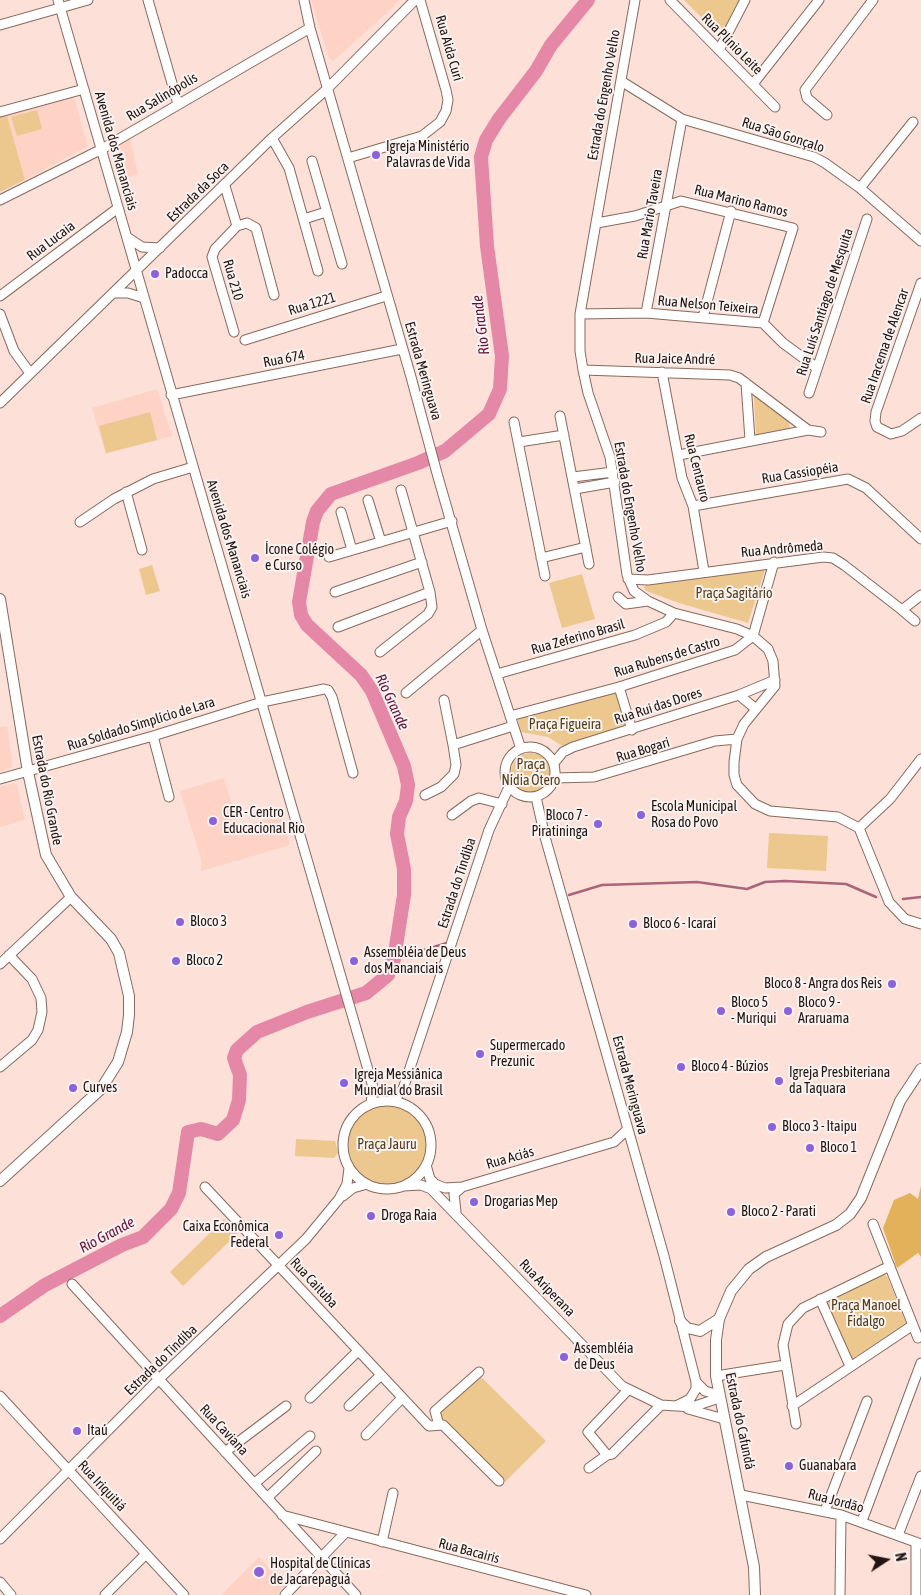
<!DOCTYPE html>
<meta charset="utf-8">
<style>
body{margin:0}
#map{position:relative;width:921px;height:1595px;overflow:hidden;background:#fde0d7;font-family:"Asap Condensed",sans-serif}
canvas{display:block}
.north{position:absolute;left:861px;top:1535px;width:50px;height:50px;-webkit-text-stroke:4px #faf3f1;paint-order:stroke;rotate:79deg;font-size:14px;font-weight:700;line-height:20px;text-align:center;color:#221511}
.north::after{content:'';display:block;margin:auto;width:18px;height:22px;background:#221511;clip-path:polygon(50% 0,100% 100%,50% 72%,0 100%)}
</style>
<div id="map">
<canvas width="921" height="1595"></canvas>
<div class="north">N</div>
</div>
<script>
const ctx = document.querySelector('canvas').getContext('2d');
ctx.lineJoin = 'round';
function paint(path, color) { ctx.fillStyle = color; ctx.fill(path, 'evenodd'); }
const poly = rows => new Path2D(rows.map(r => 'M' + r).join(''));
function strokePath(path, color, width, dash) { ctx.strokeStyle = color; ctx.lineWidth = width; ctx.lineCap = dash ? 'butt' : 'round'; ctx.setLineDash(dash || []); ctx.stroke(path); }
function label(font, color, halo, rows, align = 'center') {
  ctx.font = font + ' "Asap Condensed",sans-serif'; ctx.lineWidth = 4; ctx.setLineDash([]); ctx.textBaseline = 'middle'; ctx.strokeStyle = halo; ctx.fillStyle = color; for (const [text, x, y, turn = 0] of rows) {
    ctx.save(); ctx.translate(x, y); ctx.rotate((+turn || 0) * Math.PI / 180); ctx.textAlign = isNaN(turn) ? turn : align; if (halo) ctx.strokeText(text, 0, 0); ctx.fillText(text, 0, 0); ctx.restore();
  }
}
paint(poly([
 [311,0,399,0,390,10,333,61,329,58],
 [74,97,88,146,25,180,7,115],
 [130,137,138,174,121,179,115,148],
 [157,389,172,436,106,454,92,408],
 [7,726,13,767,0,772,0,727],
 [224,778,239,827,281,814,290,845,201,871,201,859,180,791],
 [13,783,17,785,25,820,0,827,0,787],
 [259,1557,286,1586,277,1595,221,1595]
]), '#fed2c4');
paint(poly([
 [684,0,739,0,726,27,718,31,714,30],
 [37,110,42,129,17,136,11,117],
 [7,115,25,180,0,192,0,117],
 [756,395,789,420,790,431,756,437,754,397],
 [150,412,157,440,106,453,99,426],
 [152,565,160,591,146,595,139,569],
 [763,567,765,570,748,623,679,603,646,591,644,587,646,585],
 [582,574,595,619,562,628,549,583],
 [612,692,620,695,626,726,624,728,562,746,548,737,521,732,518,720,520,717],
 '511 773a20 20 0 1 1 40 0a20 20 0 1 1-40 0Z',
 [769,833,828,836,826,871,767,868],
 '347 1145a40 40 0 1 1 80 0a40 40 0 1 1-80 0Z',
 [296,1139,335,1141,338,1153,334,1158,295,1156],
 [224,1219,238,1233,183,1286,170,1272],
 [882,1274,887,1276,906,1323,852,1359,848,1356,825,1305,827,1299],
 [479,1375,546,1441,505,1482,437,1415]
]), '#ecc88e');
paint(poly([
 [921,1186,921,1257,918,1253,897,1268,883,1228,894,1200,910,1193,918,1199]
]), '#e3b159');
strokePath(poly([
 [569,895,602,885,697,882,747,889,765,882,785,881,846,884,876,897],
 [903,899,921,897],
 [394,959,447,943]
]), '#aa657a', 2.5);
strokePath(poly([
 [0,1316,45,1285,122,1245,143,1237,171,1209,179,1193,188,1132,201,1129,218,1134,233,1120,239,1100,240,1075,234,1058,237,1050,257,1032,307,1012,366,993,388,975,394,959,404,895,404,869,397,834,399,817,406,801,408,785,404,766,372,691,361,675,307,625,301,615,299,602,313,522,317,511,331,494,418,463,445,451,489,414,500,389,502,356,487,246,481,157,486,140,499,119,536,71,551,45,588,0]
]), '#e587a7', 14);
const minor = poly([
 [58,0,373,1087,371,1104],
 [148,0,178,104],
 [304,0,310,28,411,377,438,477,482,630,521,749],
 [635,0,580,314,580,351,583,370,588,393,610,457,627,575,634,591,648,601,674,613,737,629,753,636,768,649,773,661,775,686,744,724,737,739,734,762,734,775,737,785,755,804,770,811,838,817,859,828,889,902,905,919,921,924],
 [670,0,775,107],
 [0,25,88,0],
 [719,50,745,0],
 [621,81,682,119,814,157,825,163,860,188,921,241],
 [753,84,819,0],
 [0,112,84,89],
 [827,115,807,98,805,90,873,0],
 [272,138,289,168,318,271],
 [348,158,422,136,440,122,446,111,448,100,446,90,420,0],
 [312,161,342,264],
 [225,186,237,226,215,249,212,257,234,332],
 [860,188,913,122],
 [0,200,102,149,310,28],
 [304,219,326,212],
 [597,223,635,216,681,201,793,228,763,323],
 [237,226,247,223,256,228,274,295],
 [127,237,142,247,160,248],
 [921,283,876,412,875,421,877,427,891,434,902,431,921,418],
 [114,293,128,293,144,298],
 [0,296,118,208],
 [646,313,682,119],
 [0,314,14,351,30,373],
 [580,314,646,313,763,323,783,343,817,368],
 [703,317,731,211],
 [245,340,386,296],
 [583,370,730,375,739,378,808,430],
 [662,372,682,478,693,506,704,571],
 [746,383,750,440],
 [809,393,867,219],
 [171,395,402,349],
 [0,403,272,138,327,89,415,0],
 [560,416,589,564],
 [514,422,545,576],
 [519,442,564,435],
 [679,455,808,430,821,432],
 [573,477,613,472],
 [575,489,615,482],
 [126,492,142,550],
 [368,500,381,542],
 [693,506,848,479,866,488,921,539],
 [341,512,352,550],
 [80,522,114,499,153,479,193,467],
 [329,557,452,521],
 [541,558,586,547],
 [628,579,648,580,823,557,833,558,844,565,902,610,921,595],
 [335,592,422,562],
 [618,597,626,604,648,601],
 [902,610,915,621],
 [338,627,430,592],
 [380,652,428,614,432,607,430,592,401,490],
 [497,674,635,635,666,622,674,613],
 [619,687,632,730],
 [406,693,482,630],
 [739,695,756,709],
 [510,716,619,687,735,650,753,636,774,562],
 [153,736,169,797],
 [453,745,513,726],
 '505 772a25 25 0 1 1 50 0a25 25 0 1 1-50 0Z',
 [554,763,563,752,573,747,739,695,775,680],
 [555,778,594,777,715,741,737,739],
 [0,779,153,736,262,702,324,689,328,690,332,697,353,773],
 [425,795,441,787,454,774,456,765,453,745,444,700],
 [536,797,545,837,664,1256,696,1382,696,1389,690,1399,676,1406],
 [452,815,471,801,479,798,502,804],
 [859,828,890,799,921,759],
 [0,964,71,897],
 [0,1067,32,1040,38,1030,42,1012,41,998,32,979,9,955],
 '343 1145a44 44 0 1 1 88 0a44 44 0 1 1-88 0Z',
 [393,1101,403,1089,489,830,509,787],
 [426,1165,430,1179,435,1184,445,1188,462,1187,614,1142,628,1129],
 [403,1186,421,1185,431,1189,622,1386,661,1405,692,1407,719,1398],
 [205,1187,429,1426,443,1425,499,1481],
 [343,1196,353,1188,367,1184],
 [456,1212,454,1194,462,1187],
 [873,1224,918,1338],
 [72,1284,356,1595],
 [820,1299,850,1366],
 [716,1376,785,1365],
 [696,1382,705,1391,719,1395],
 [628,1390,588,1432,607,1455,612,1454,661,1405],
 [0,1396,184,1595],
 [310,1398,358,1351],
 [349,1406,381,1375],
 [792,1406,913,1325],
 [688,1409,724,1419],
 [796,1424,783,1345,788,1324,803,1308,890,1266],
 [439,1425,435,1411,479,1372],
 [366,1435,402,1398],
 [225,1452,286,1406],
 [589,1468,607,1455],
 [255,1483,310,1436],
 [741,1495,841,1515,921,1544],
 [267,1498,316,1451],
 [825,1511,867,1401],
 [282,1515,586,1595],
 [862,1521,921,1363],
 [898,1535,921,1476],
 [0,1539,158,1380,306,1239,339,1199,347,1184,349,1168],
 [382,1542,393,1493],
 [0,1582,11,1595],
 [105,1595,146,1554],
 [285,1595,345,1533],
 [840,1595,841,1515],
 [916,1595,916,1542]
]);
const major = poly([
 [0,599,28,772,46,855,71,897,111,939,119,953,129,996,129,1015,127,1032,118,1062,101,1089,0,1181],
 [680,1321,687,1328,700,1331,719,1319],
 [755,1595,754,1567,716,1376,716,1340,719,1319,731,1291,749,1269,766,1257,836,1225,850,1214,861,1198,900,1101,921,1069]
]);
strokePath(minor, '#88695e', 11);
strokePath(major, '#88695e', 12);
strokePath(minor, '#fff', 9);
strokePath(major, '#fff', 10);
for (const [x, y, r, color] of [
 [376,155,5,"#8d61db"],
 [155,274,5,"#8d61db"],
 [255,558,5,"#8d61db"],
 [641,815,5,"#8d61db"],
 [213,821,5,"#8d61db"],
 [598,824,5,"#8d61db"],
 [180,922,5,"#8d61db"],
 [633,924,5,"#8d61db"],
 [176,961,5,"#8d61db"],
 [354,961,5,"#8d61db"],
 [892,984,5,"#8d61db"],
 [721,1011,5,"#8d61db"],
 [788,1011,5,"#8d61db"],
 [480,1054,5,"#8d61db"],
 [681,1067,5,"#8d61db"],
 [779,1081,5,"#8d61db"],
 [344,1083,5,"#8d61db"],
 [73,1088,5,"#8d61db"],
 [772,1127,5,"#8d61db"],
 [810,1148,5,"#8d61db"],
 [474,1202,5,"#8d61db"],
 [731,1212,5,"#8d61db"],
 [371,1216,5,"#8d61db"],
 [279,1235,5,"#8d61db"],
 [564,1357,5,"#8d61db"],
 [77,1431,5,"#8d61db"],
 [789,1466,5,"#8d61db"],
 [259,1572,6,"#8d61db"]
]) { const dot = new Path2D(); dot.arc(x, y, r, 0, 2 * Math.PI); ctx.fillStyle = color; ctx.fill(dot); strokePath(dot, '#faf3f1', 2); }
label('14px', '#221511', '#faf3f1', [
 ["Rua Plínio Leite",732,44,45],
 ["Rua Aida Curi",449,48,74],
 ["Estrada do Engenho Velho",604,95,-80],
 ["Rua Salinópolis",162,97,-31],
 ["Rua São Gonçalo",783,135,18],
 ["Avenida dos Mananciais",116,151,74],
 ["Estrada da Soca",198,192,-44],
 ["Rua Marino Ramos",741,201,14],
 ["Rua Mario Taveira",650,214,-80],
 ["Rua Lucaia",51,241,-37],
 ["Rua 210",233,280,74],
 ["Rua Luís Santiago de Mesquita",825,302,-72],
 ["Rua 1221",312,304,-17],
 ["Rua Nelson Teixeira",708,305,5],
 ["Rua Iracema de Alencar",885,346,-71],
 ["Rua 674",284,359,-11],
 ["Rua Jaice André",675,359,1],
 ["Estrada Meringuava",423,371,74],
 ["Rua Centauro",697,468,76],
 ["Rua Cassiopéia",800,473,-9],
 ["Estrada do Engenho Velho",630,507,80],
 ["Avenida dos Mananciais",229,539,73],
 ["Rua Andrômeda",782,549,-5],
 ["Rua Zeferino Brasil",578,637,-16],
 ["Rua Rubens de Castro",667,657,-17],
 ["Rua Rui das Dores",658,706,-18],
 ["Rua Soldado Simplício de Lara",141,724,-17],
 ["Rua Bogari",643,750,-17],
 ["Estrada do Rio Grande",47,790,79],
 ["Estrada do Tindiba",457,883,-72],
 ["Estrada Meringuava",630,1085,75],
 ["Rua Aciás",510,1158,-16],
 ["Rua Caituba",314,1283,47],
 ["Rua Ariperana",547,1288,46],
 ["Estrada do Tindiba",161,1360,-44],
 ["Estrada do Cafundá",740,1421,78],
 ["Rua Caviana",224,1430,47],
 ["Rua Iriquitiá",102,1486,47],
 ["Rua Jordão",836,1501,15],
 ["Rua Bacairis",469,1551,15]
]);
label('14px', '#221511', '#faf3f1', [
 ["Igreja Ministério",386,147],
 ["Palavras de Vida",386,163],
 ["Padocca",165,274],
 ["Ícone Colégio",265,550],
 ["e Curso",265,566],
 ["Escola Municipal",651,807],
 ["Rosa do Povo",651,823],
 ["CER - Centro",223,813],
 ["Educacional Rio",223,829],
 ["Bloco 7 -",588,816,"right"],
 ["Piratininga",588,832,"right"],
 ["Bloco 3",190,922],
 ["Bloco 6 - Icaraí",643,924],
 ["Assembléia de Deus",364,953],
 ["dos Mananciais",364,969],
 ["Bloco 2",186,961],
 ["Bloco 8 - Angra dos Reis",882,984,"right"],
 ["Bloco 5",731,1003],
 ["- Muriqui",731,1019],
 ["Bloco 9 -",798,1003],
 ["Araruama",798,1019],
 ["Supermercado",490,1046],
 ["Prezunic",490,1062],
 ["Bloco 4 - Búzios",691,1067],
 ["Igreja Presbiteriana",789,1073],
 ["da Taquara",789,1089],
 ["Igreja Messiânica",354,1075],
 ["Mundial do Brasil",354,1091],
 ["Curves",83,1088],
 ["Bloco 3 - Itaipu",782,1127],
 ["Bloco 1",820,1148],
 ["Drogarias Mep",484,1202],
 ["Bloco 2 - Parati",741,1212],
 ["Droga Raia",381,1216],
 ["Caixa Econômica",269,1227,"right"],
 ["Federal",269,1243,"right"],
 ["Assembléia",574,1349],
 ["de Deus",574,1365],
 ["Itaú",87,1431],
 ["Guanabara",799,1466],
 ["Hospital de Clínicas",270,1564],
 ["de Jacarepaguá",270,1580]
], 'left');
label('14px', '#533e19', '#faf3f1', [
 ["Praça Sagitário",734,594],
 ["Praça Figueira",565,725],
 ["Praça",531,765],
 ["Nídia Otero",531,781],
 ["Praça Jauru",387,1145],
 ["Praça Manoel",866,1306],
 ["Fidalgo",866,1322]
]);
label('italic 15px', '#641138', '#faf3f1', [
 ["Rio Grande",481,325,-97],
 ["Rio Grande",392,702,65],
 ["Rio Grande",107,1235,-28]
]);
</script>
